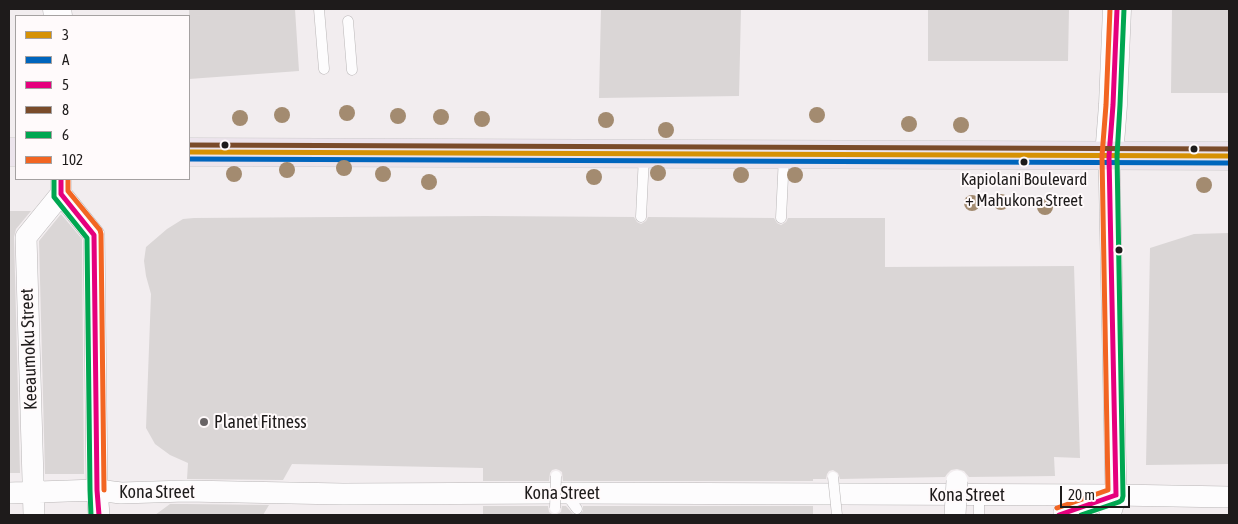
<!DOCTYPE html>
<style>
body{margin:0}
#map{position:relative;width:1238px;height:524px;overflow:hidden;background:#f2edef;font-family:"Asap Condensed",sans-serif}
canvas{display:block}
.frame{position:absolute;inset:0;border:10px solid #1e1b1b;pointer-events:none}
.legend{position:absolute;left:15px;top:15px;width:175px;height:165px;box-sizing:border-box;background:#fffafb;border:1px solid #a5a1a1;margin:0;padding:6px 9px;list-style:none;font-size:15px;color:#1e1b1b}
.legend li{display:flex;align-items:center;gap:10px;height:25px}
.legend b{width:25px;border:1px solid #a5a1a1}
.scale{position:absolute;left:1060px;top:486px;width:70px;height:22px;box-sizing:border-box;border:2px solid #1e1b1b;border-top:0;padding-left:6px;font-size:15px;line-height:18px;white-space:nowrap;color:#1e1b1b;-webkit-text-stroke:4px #fffafb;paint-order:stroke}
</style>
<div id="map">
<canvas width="1238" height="524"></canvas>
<div class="frame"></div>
<ul class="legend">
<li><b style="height:6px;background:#d69104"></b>3</li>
<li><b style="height:6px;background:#0065bd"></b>A</li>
<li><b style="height:6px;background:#e5007d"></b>5</li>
<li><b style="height:6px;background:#7a4b2a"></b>8</li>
<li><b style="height:6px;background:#00a651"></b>6</li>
<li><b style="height:6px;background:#f26522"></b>102</li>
</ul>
<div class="scale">20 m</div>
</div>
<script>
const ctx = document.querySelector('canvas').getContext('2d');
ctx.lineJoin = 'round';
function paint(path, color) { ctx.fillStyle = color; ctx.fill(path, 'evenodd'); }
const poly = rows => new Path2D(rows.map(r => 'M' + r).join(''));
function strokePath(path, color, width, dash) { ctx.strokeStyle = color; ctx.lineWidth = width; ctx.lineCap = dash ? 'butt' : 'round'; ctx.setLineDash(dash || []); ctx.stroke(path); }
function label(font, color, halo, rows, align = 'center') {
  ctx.font = font + ' "Asap Condensed",sans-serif'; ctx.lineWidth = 4; ctx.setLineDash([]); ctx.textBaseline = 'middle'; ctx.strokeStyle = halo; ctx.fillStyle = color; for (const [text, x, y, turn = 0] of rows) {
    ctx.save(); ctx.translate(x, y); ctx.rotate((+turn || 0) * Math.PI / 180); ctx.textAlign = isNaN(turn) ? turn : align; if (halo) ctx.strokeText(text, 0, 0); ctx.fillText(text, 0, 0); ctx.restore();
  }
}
paint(poly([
 [189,9,295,9,299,71,189,79],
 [601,9,741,9,739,96,599,98],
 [928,9,1069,9,1068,61,928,61],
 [1172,9,1229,9,1229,93,1171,93],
 [9,211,31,211,16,229,14,237,20,473,9,473],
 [61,214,82,239,84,474,45,474,39,241],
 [485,216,634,217,637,222,641,224,646,221,648,217,774,218,777,223,781,225,786,222,788,218,885,218,885,267,1074,266,1080,458,1054,457,1055,476,969,477,964,471,957,469,951,470,947,474,945,477,840,479,838,473,833,470,829,471,827,474,826,479,813,479,813,481,563,481,562,472,559,470,556,469,552,470,550,473,549,481,483,481,483,468,292,464,283,480,187,479,188,463,170,455,155,444,146,428,151,294,146,276,144,261,146,247,167,229,183,219,194,218],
 [1229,233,1229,464,1146,465,1150,248,1194,234],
 [170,504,186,504,269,505,263,515,155,515],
 [483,506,548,506,549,512,552,514,555,515,561,512,562,506,566,506,574,515,483,515],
 [583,506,813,506,813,515,579,515,583,511]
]), '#dad6d6');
const lane = poly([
 [319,9,324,69],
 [348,21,352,70],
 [641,217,644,156],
 [781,218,784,156],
 [566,494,577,509],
 [979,495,979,515]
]);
const street = poly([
 [1109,156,1116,495,1110,515],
 [61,179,61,194,94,235,97,490,99,515],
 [9,493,97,490,121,493,186,491,343,494,565,493,1116,495,1229,497],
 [1064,513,1100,501],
 [34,515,26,237,61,194]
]);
const secondary = poly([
 [57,9,58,16],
 [1109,156,1113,105,1117,9]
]);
const primary = poly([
 [9,152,16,152],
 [189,152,1229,156]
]);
strokePath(lane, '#b9b6b7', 11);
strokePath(street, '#b9b6b7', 22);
strokePath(secondary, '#b9b6b7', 29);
strokePath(primary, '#cdcbcc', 29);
strokePath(lane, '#fdfcfd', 10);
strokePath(street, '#fdfcfd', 21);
strokePath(secondary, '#fdfcfd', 28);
strokePath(primary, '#ece4ec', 28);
const laneBridge = poly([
 [833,477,837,515],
 [555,508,556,476]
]);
const streetBridge = poly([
 [955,515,957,481]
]);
strokePath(laneBridge, '#b9b6b7', 11, []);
strokePath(streetBridge, '#b9b6b7', 22, []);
strokePath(laneBridge, '#fdfcfd', 10);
strokePath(streetBridge, '#fdfcfd', 21);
strokePath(poly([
 [189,152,1229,156]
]), '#d69104', 5);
strokePath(poly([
 [189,159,1229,163]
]), '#0065bd', 5);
strokePath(poly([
 [61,179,61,194,94,235,97,490,99,515],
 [1116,495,1109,156,1113,105,1117,9],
 [1059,515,1116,495]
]), '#e5007d', 5);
strokePath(poly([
 [189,145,1229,149]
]), '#7a4b2a', 5);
strokePath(poly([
 [54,179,54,197,87,238,90,490,91,515],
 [1081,515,1119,502,1122,500,1123,496,1117,156,1120,105,1124,9]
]), '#00a651', 5);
strokePath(poly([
 [68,179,68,191,100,230,101,234,104,490],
 [1057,508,1108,490,1102,156,1106,105,1110,9]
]), '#f26522', 5);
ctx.fillStyle = '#a38b70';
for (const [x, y] of [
 [347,113],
 [282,115],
 [817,115],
 [398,116],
 [441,117],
 [240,118],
 [482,119],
 [606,120],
 [909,124],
 [961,125],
 [666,130],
 [344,168],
 [287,170],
 [658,173],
 [234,174],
 [383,174],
 [741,175],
 [795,175],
 [594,177],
 [429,182],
 [1204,185],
 [1001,202],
 [972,203],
 [1045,207]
]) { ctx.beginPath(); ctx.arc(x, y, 8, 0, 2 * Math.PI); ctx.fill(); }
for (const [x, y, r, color] of [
 [225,145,4.5,"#1e1b1b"],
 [1194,149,4.5,"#1e1b1b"],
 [1024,162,4.5,"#1e1b1b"],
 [1119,250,4.5,"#1e1b1b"],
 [204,422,5,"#686465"]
]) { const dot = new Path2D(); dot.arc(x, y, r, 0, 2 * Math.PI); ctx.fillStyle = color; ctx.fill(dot); strokePath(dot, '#fffafb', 2); }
label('17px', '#1e1b1b', '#fffafb', [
 ["Kapiolani Boulevard",1024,180],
 ["+ Mahukona Street",1024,201]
]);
label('18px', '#1e1b1b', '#fffafb', [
 ["Keeaumoku Street",29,349,-92],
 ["Kona Street",157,492],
 ["Kona Street",562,493],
 ["Kona Street",967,495]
]);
label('18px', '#1e1b1b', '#fffafb', [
 ["Planet Fitness",214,422]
], 'left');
</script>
